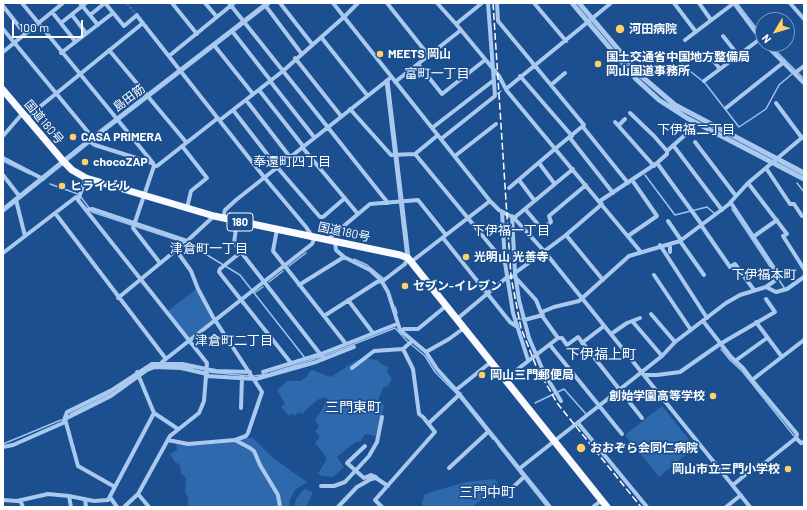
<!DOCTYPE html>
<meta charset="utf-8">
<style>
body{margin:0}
#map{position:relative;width:807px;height:510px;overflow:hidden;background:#1b4f8f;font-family:Barlow,sans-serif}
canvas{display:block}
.frame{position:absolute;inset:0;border:4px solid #fff;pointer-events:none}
.north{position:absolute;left:755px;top:12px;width:40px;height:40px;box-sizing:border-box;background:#1b4f8f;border:1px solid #7695bc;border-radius:50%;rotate:232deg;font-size:11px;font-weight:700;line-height:16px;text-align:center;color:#fff}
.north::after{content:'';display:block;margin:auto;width:14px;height:18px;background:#ffd166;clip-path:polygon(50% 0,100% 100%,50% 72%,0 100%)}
.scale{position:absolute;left:12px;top:20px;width:71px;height:18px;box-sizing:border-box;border:2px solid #fff;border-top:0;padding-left:5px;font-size:12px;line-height:14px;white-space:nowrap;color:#fff;-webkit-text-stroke:3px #1b4f8f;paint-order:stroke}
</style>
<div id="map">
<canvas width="807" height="510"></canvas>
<div class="frame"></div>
<div class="north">N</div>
<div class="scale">100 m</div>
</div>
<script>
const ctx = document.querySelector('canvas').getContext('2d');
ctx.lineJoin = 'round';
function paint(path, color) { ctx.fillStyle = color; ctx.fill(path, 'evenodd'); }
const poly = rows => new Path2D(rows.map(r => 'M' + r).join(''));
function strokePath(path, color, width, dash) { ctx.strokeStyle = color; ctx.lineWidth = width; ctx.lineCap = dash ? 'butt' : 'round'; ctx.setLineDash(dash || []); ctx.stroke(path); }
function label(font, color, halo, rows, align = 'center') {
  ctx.font = font + ' Barlow,"Noto Sans JP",sans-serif'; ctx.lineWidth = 3.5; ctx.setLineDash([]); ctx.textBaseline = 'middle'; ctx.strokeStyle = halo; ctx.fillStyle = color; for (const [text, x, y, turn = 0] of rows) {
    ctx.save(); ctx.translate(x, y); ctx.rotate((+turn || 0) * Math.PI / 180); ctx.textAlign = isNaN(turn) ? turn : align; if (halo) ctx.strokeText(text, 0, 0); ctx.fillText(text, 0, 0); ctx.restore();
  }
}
paint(poly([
 [196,289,212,320,191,337,189,337,168,311],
 [365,358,377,360,381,364,389,367,387,372,392,379,388,386,383,388,378,400,384,406,376,436,365,434,360,442,358,441,349,447,337,457,344,467,341,470,333,477,321,476,318,473,326,461,326,457,315,443,320,437,315,431,319,427,315,420,328,400,325,397,317,400,302,414,300,412,294,416,292,413,289,416,281,407,285,404,277,390,287,381,300,381,308,376,308,373,312,370,331,377,355,361],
 [662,406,695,447,659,477,625,435],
 [246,438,253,438,273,458,307,482,295,490,290,500,289,507,188,507,188,498,185,492,186,478,181,474,180,465,175,462,170,454,177,450,176,443,188,446,235,442],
 [495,479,498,484,491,492,472,507,422,507,422,502,425,494,466,482],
 [304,489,313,492,306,507,294,507,296,499]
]), '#2e69ad');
strokePath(poly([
 [737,3,763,37],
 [769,44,804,79],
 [645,73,672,52,685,67,705,83,739,127,766,109,779,85,792,74],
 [497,94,501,91],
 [3,161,30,174],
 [645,175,675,215,707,207,714,213],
 [797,183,804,192],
 [50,184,78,194],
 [81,197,92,212,189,244,240,275,305,358],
 [732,209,785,289],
 [354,259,367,265,383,278],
 [289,266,306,253],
 [269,282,283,271],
 [254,293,263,287],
 [395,307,397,313],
 [516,319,521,319],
 [721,349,730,360,742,371,794,436],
 [183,366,193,369],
 [208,372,250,376],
 [271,373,321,357,395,328,407,341,425,356,435,372,457,394,493,439],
 [254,376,268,374],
 [535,403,564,389,586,414],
 [70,414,113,392],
 [3,444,61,420],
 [498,445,547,507]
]), '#9cc4f0', 1.5);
strokePath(poly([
 [127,3,137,16]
]), '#3d69a0', 3, [3, 1.5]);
strokePath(poly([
 [22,3,153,163,154,166,133,228,160,263],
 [80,3,98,25],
 [105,3,124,26,137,15],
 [172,3,197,34],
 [205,3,217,17],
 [229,3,388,203],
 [280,3,312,44],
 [333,3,490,201,499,210,514,218,544,251,750,507],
 [387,3,429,56],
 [437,3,456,24],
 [482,3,456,24,499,76,507,91,640,251],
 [497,3,498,21,584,125,556,148],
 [534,3,566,41],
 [674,3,696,32],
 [699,3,711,20],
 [734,3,763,42],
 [790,3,804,19],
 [265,5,301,53],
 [3,6,25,34],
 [52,12,75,41],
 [72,15,86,33],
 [90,15,105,3],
 [138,17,264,177,306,227,312,236],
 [61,23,86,3],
 [3,29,93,138],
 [232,31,271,81],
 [723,36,738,55],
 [321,37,367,95],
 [685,40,734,3],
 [765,44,804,83],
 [214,45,253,94],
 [109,50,186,142],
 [3,52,63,3],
 [61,53,113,13],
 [708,54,720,69],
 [169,56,234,3],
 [295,58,341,116],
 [418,64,442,94,485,60],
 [795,73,804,66],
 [520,76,572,136],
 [270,81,314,137],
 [704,81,760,39],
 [395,82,461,30],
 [551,85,565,73],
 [506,89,611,3],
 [259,90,303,146],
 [246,100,290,157],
 [776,103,802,138],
 [726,108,784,62],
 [350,109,391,155,415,154,438,135],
 [233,110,277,167,320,217,323,217,345,198],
 [630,113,654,136,667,151,667,154,657,163],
 [26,118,143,23],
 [220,120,283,71,344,17,358,3],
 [615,122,654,166],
 [619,125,625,119],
 [583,127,628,183],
 [432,128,494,80],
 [3,136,22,114],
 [570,138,613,193],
 [441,139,495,96,488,3],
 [89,141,95,145,152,163],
 [695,142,736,196],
 [673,145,722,210],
 [182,146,207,178,191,191,187,208],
 [302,147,358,214],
 [667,151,685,135],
 [415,154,505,263,513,313,528,360],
 [455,156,496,124],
 [3,158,43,179],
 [539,163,554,183],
 [154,166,157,166,218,118],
 [766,168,790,204,794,204,802,216],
 [3,175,20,197],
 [86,178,78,200,207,363,204,401,199,413,170,436,138,494,124,507],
 [519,180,534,200],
 [748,183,787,234,783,236,804,269],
 [509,188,556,148],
 [16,200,25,236],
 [600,201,657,163,702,225],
 [525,209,542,229,551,222,549,216,586,185],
 [86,210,92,209,187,241],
 [502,212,505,263],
 [55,213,166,359],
 [512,216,515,273],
 [223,218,225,210,236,200,389,79],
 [514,218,573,169],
 [237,221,234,243,324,359],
 [668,221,681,240],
 [701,225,730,267,735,264,754,290],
 [277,229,273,251,346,344],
 [566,235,603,280],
 [628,236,657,216,632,180],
 [753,237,777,220],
 [443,238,510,322,516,326],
 [327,240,370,204,418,200,446,235],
 [680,241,704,275],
 [335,242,336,250,344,257,370,270,381,280,388,292,400,330,426,352,437,369,456,390,550,507],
 [660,245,707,318],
 [176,250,191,271,198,289,213,317,262,392,248,433,246,436,235,440],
 [241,252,220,269,219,272,291,363],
 [670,252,670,245],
 [3,253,76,197,78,200],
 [411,262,490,201],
 [654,275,691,330],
 [299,285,344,257],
 [766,287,776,292,787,289,804,277],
 [118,298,186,242,214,216],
 [348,300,373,333],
 [542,312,554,307,579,301,629,256,680,241,728,205,748,183,804,136],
 [651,314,675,342],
 [324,316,377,282,384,280,405,264,408,258],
 [457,319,506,278,515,276],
 [524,320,543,315],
 [703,321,731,357,743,368,752,380,804,340],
 [633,322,662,356],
 [756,322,782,357],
 [401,331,404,329,418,329,446,306],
 [611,334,627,323,640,318],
 [558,338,562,338,567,345,578,337,642,418],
 [582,343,604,326],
 [550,345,622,434],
 [426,352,449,339,464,328],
 [735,361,767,338],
 [162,362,303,251,312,244,315,237],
 [352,368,374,351,403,349,412,341],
 [263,372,321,354,397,324],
 [644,375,657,375,680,372,720,344,775,312,766,299],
 [207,376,256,379,316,362,354,347],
 [505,379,558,338,543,317,536,300,515,277],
 [752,380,797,434,796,438],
 [456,390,491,362],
 [561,401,544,373,529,338,519,300,515,273,566,235,602,204],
 [241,408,242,377],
 [154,413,178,429],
 [429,423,460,394],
 [578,423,647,507],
 [168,440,188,444,235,440,250,448,254,451,260,465,278,495,280,507],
 [365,446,347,463,364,478,371,475,376,477],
 [3,447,13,445,63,423,67,412,112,390,152,364,182,364,216,371,250,372],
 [449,468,489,431],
 [519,469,662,356,675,342,726,303,740,295,766,287,780,277,731,203],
 [733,485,751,470,756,470,796,438,801,443,804,442],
 [321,486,334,486,345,482,369,456,377,442,382,417],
 [115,487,78,466,65,419,111,396,147,370,155,367,181,368,207,374],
 [510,490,525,476],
 [138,494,149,507],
 [69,496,71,507],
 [110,497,117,507],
 [85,499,86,507],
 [3,500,17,501,48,494,69,496,94,501,108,500,154,413,137,372],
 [20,500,23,507],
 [338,507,357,487,371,479,376,478,388,486],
 [382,507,375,500,435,432,423,417,419,414,413,369,403,349],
 [593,507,602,500],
 [726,507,741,495]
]), '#a9c9ee', 4);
strokePath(poly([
 [572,3,636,79,659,100,687,118,804,179],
 [579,3,640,75,675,105,804,173],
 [387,81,408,258],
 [3,210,89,141,268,3]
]), '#a9c9ee', 5);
strokePath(poly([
 [3,90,64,162,72,170,86,178,214,216,400,255,408,258,607,507]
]), '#f8faff', 7);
strokePath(poly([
 [493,3,511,277,521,328,536,366,557,403,641,507]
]), '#fff', 1.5, [7, 3]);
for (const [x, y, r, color] of [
 [620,29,5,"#ffd166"],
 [380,54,4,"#ffd166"],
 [598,64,4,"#ffd166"],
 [73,137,4,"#ffd166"],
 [85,162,4,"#ffd166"],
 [62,186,4,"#ffd166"],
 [466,257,4,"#ffd166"],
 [405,286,4,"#ffd166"],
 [482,375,4,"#ffd166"],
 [713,396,4,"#ffd166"],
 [581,448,5,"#ffd166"],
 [788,469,4,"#ffd166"]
]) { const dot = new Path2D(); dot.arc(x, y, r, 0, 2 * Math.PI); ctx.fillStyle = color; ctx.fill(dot); strokePath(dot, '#1b4f8f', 1.5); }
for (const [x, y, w] of [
 [240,222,26]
]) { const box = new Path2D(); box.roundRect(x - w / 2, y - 9, w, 18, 3); ctx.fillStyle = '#1b4f8f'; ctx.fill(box); strokePath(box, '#fff', 1); }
label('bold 11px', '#fff', null, [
 ["180",240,222]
]);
label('bold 12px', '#fff', '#1b4f8f', [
 ["河田病院",629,29],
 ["MEETS 岡山",388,54],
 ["国土交通省中国地方整備局",606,57],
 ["岡山国道事務所",606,71],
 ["CASA PRIMERA",81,137],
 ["chocoZAP",93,162],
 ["ヒライビル",70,186],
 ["光明山 光善寺",474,257],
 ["セブン-イレブン",413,286],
 ["岡山三門郵便局",490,375],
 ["創始学園高等学校",705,396,"right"],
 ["おおぞら会同仁病院",590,448],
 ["岡山市立三門小学校",780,469,"right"]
], 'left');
label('12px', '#fff', '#1b4f8f', [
 ["島田筋",129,98,-37],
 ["国道180号",44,122,50],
 ["国道180号",344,232,12]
]);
label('13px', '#fff', '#1b4f8f', [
 ["富町一丁目",437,74],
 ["下伊福二丁目",696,130],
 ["奉還町四丁目",292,162],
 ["下伊福一丁目",511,231],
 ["津倉町一丁目",209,249],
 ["下伊福本町",764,275],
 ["津倉町二丁目",234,341]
]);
label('14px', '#fff', '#1b4f8f', [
 ["下伊福上町",601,354],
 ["三門東町",353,407],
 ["三門中町",487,492]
]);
</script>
